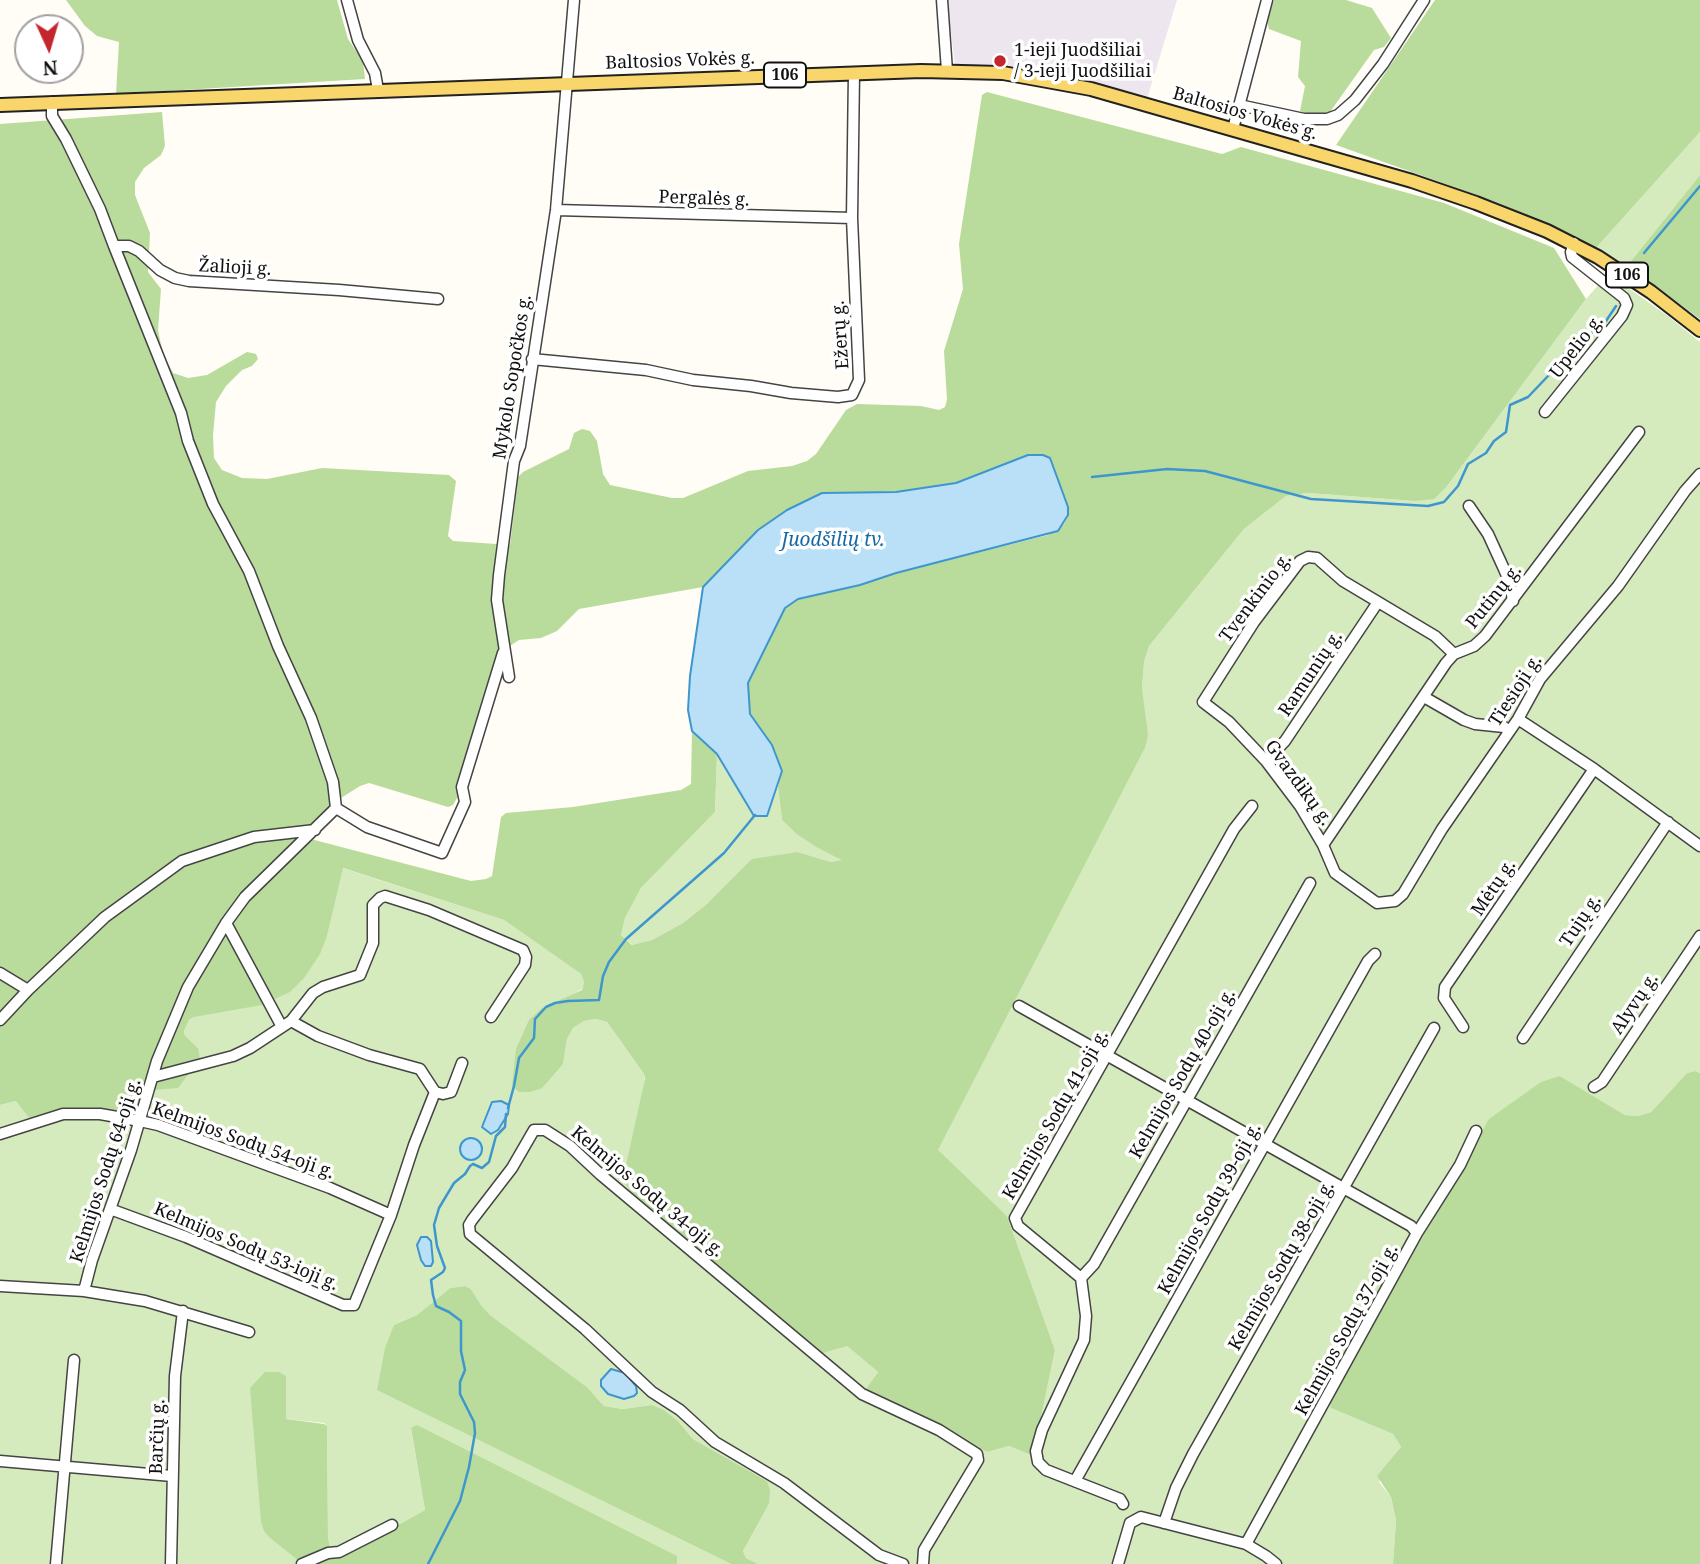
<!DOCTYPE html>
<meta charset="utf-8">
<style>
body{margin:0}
#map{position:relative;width:1700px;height:1564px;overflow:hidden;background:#fffdf5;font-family:"Noto Serif",serif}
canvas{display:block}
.north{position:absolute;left:14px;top:14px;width:70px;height:70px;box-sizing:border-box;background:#fff;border:2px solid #a0a0a0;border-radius:50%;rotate:176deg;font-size:19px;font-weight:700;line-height:28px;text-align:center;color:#111}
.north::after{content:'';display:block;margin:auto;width:24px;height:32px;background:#c4262e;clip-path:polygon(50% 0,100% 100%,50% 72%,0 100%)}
</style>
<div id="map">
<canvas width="1700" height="1564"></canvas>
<div class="north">N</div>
</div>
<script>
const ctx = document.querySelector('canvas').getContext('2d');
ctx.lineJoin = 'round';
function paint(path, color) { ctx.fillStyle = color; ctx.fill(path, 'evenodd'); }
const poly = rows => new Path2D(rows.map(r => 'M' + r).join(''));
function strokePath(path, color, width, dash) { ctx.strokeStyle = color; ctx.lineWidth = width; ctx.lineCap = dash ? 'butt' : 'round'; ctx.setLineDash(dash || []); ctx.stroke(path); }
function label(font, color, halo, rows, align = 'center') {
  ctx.font = font + ' "Noto Serif",serif'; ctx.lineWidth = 7; ctx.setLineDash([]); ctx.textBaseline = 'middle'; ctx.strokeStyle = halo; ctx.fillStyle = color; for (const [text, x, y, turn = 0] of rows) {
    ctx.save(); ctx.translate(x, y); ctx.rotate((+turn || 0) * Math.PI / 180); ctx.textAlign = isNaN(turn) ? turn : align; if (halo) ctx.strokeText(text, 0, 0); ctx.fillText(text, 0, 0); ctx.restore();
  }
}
paint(poly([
 [947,0,1177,0,1147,99,1022,69,991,64,955,65]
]), '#eee6ef');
paint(poly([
 [1700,132,1700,175,1627,266,1596,248],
 [1608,274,1668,316,1700,342,1700,1073,1695,1071,1687,1073,1651,1112,1638,1116,1625,1115,1560,1076,1331,1408,1393,1434,1401,1447,1379,1482,1391,1497,1396,1520,1393,1564,758,1564,746,1558,743,1551,769,1504,767,1481,693,1439,678,1421,651,1405,623,1409,604,1406,587,1387,490,1315,481,1305,471,1289,465,1286,450,1288,417,1315,394,1325,378,1390,731,1564,677,1564,676,1556,411,1429,425,1510,339,1557,335,1555,330,1548,328,1537,327,1426,324,1423,286,1419,286,1376,270,1538,296,1559,296,1564,0,1564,0,1105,16,1101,62,1112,92,1108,133,1115,152,1090,198,1048,185,1037,184,1031,189,1020,327,936,342,868,504,920,581,974,584,982,582,989,564,999,563,1064,567,1039,573,1028,584,1021,596,1019,607,1022,644,1074,645,1086,847,1346,878,1372,864,1392,987,1452,1009,1446,1033,1456,1055,1350,1007,1216,937,1151,1145,748,1142,689,1144,662,1149,646,1244,529,1286,496,1308,493,1414,501,1447,486,1586,299],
 [717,754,754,816,767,816,778,787,782,820,816,847,844,860,831,862,798,852,708,903,683,923,652,940,633,945,621,935,625,918,641,888,715,812]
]), '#d5ebbd');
paint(poly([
 [66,0,337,0,348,39,363,61,365,79,116,94,119,42,97,36,85,26],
 [1274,0,1346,0,1372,8,1391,38,1384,47,1374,50,1330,112,1311,116,1300,111,1305,86,1298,77,1301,41,1269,29,1267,21],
 [1435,0,1700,0,1700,132,1596,248,1557,228,1496,202,1336,145],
 [987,92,1222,154,1241,147,1444,203,1554,248,1586,299,1447,486,1434,499,1414,501,1308,493,1286,496,1244,529,1149,646,1144,662,1142,689,1148,735,1145,748,938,1150,1007,1216,1055,1350,1033,1456,1009,1446,987,1452,863,1393,878,1372,847,1346,819,1354,636,1198,624,1182,624,1174,645,1079,644,1074,607,1022,596,1019,584,1021,573,1028,567,1039,563,1064,542,1088,530,1092,519,1092,512,1086,516,1049,529,1020,542,1008,582,990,584,982,581,974,504,920,343,868,327,936,320,954,304,978,290,992,262,1005,194,1017,189,1020,184,1031,185,1036,198,1048,200,1059,178,1088,152,1090,146,1115,133,1115,92,1108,62,1112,31,1120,16,1101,0,1105,0,124,162,112,165,146,161,155,144,168,135,182,135,195,150,233,148,272,161,289,158,330,163,354,173,373,188,378,207,375,247,352,256,354,258,359,252,366,242,370,226,386,216,402,213,435,214,458,222,470,242,478,267,479,322,468,449,475,456,481,448,536,453,541,510,545,518,477,523,472,569,449,574,433,582,429,590,431,597,441,603,474,610,485,672,498,683,498,748,471,792,466,807,461,816,454,846,410,857,404,921,406,939,410,945,407,947,400,944,351,963,289,959,244,982,95],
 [991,470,1068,507,1068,516,1064,524,1048,535,896,573,860,585,798,599,785,608,748,682,750,714,782,771,778,787,782,820,797,834,816,847,842,860,831,862,798,852,752,859,708,903,683,923,652,940,632,945,621,935,625,918,641,888,715,812,717,754,692,731,691,784,681,790,573,807,506,813,501,817,492,876,486,879,471,881,303,837,341,798,360,786,369,783,448,807,453,805,457,798,500,656,505,649,519,640,541,638,557,631,579,609,703,587,758,530,822,493,896,492,956,483],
 [1700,175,1700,319,1627,266],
 [1695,1071,1700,1073,1700,1564,1393,1564,1396,1520,1391,1497,1377,1476,1401,1447,1393,1434,1331,1408,1330,1402,1489,1119,1541,1082,1560,1076,1625,1115,1638,1116,1651,1112,1687,1073],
 [465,1286,471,1289,481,1305,490,1315,587,1387,604,1406,623,1409,651,1405,662,1409,678,1421,693,1439,767,1481,770,1490,769,1504,743,1551,746,1558,758,1564,731,1564,377,1390,385,1348,394,1325,417,1315,450,1288],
 [265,1372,279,1372,286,1376,286,1419,324,1424,327,1426,328,1537,330,1548,335,1555,340,1557,425,1510,411,1428,417,1425,677,1556,677,1564,296,1564,296,1559,270,1538,264,1531,261,1522,250,1388]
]), '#b9dc9c');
const water = poly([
 [1028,455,1043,455,1050,458,1068,507,1068,515,1058,531,896,573,860,585,798,599,785,608,748,683,750,714,772,745,782,771,767,816,754,816,717,754,692,731,688,710,690,676,703,587,758,530,787,510,822,493,896,492,956,483,1028,455],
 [501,1101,509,1105,508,1114,498,1130,491,1134,482,1127,492,1102,501,1101],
 '460 1149a11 11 0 1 1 22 0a11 11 0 1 1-22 0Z',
 [421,1237,427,1237,431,1241,433,1262,431,1266,425,1266,421,1260,417,1245,421,1237],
 [611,1369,625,1373,636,1386,637,1393,634,1396,624,1399,608,1394,601,1386,601,1380,611,1369]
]);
paint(water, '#b9e0f7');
strokePath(water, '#3f96cf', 2);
strokePath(poly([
 [1644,253,1700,186],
 [1092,477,1167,469,1205,471,1311,499,1428,506,1444,502,1458,486,1468,464,1486,453,1494,441,1506,432,1510,405,1528,397,1549,375,1564,354,1580,349,1594,330,1604,324,1616,306],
 [508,1108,514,1086,519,1058,534,1038,535,1019,546,1007,555,1003,568,1001,599,1000,603,976,609,962,626,939,724,853,755,815],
 [428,1564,460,1501,469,1467,475,1433,474,1422,460,1394,460,1382,465,1370,461,1351,461,1321,449,1312,436,1306,433,1295,431,1280,443,1272,445,1268,437,1246,434,1225,439,1208,454,1183,465,1174,470,1166,473,1164,482,1168,489,1162,496,1136,505,1127,506,1114]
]), '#3f96cf', 2.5);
const minor = poly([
 [347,0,358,40,375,73,378,90],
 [942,0,947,71],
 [52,102,52,116,66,139,100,209,114,246,129,246,139,251,160,270,175,278,189,281,339,290,438,299],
 [1239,105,1304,119,1327,119,1338,115,1355,100,1383,64,1424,0],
 [1233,129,1267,0],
 [556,210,852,218],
 [532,359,646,370,693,380,751,386,791,393,838,397,852,395,859,380,852,218,854,73],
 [1545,412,1622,316,1627,305,1624,298,1572,257,1571,252,1574,243],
 [1469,506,1488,534,1504,569,1510,583,1513,601],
 [1454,654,1435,636,1343,581,1317,558,1308,557,1300,561,1254,622,1203,702,1229,722,1266,761,1300,806,1323,845,1335,873,1377,903,1395,901,1403,894,1442,829,1518,719,1540,679,1618,586,1685,491,1700,474],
 [509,677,497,600,499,575,514,461,520,446,556,210,574,0],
 [1424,697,1464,720,1475,724,1504,727,1509,731],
 [1518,719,1594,769,1700,846],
 [1266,761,1285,741,1378,602],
 [336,808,367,827,442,853,465,802,462,787,503,653],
 [1323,845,1446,663,1454,654,1474,646,1485,636,1639,432],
 [226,923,282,1027],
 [0,973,28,990,0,1020],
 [28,990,105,917,182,861,254,837,315,830],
 [1019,1006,1411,1226,1417,1233],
 [291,1021,313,993,323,987,360,975,373,943,373,905,380,898,385,896,429,910,523,950,526,957,525,965,491,1017],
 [1463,1027,1444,998,1445,987,1594,769],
 [1523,1038,1668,822],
 [153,1077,233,1056,250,1048,291,1021,318,1036,369,1055,420,1069,435,1092,443,1094,451,1092,462,1063],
 [1594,1087,1602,1082,1700,936],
 [0,1134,63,1114,100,1114,140,1121,158,1125,330,1188,391,1215],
 [110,1209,186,1237,343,1305,354,1305,391,1215,414,1145,435,1092],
 [1081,1278,1094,1264,1310,883],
 [0,1286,84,1291,145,1301,249,1332],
 [84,1291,92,1260,131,1150,157,1061,188,987,226,923,245,897,336,808,333,782,311,718,278,646,249,571,213,504,188,441,181,413,114,246],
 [0,1461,172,1476],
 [1075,1481,1368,961,1375,954],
 [1123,1504,1120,1499,1046,1470,1038,1462,1036,1451,1042,1430,1084,1340,1086,1316,1081,1278,1018,1226,1015,1218,1234,829,1252,806],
 [1164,1523,1176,1488,1193,1454,1434,1028],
 [1246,1544,1417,1233,1460,1165,1476,1131],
 [56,1564,74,1360],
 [171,1564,175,1376,183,1311],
 [302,1564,328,1553,339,1552,392,1525],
 [903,1564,879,1555,784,1483,715,1442,680,1410,652,1392,585,1329,470,1234,469,1225,472,1220,512,1168,534,1130,545,1130,570,1146,601,1175,862,1394,939,1430,977,1454,978,1460,924,1550,923,1564],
 [1118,1564,1130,1523,1141,1517,1246,1544,1266,1556,1276,1564]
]);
const major = poly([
 [0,105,921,71,1003,73,1091,89,1412,181,1476,203,1547,231,1598,257,1651,292,1700,330]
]);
strokePath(minor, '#444', 13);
strokePath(major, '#222', 16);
strokePath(minor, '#fff', 10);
strokePath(major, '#f9d66b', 12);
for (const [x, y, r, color] of [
 [1000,61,7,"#c4262e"]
]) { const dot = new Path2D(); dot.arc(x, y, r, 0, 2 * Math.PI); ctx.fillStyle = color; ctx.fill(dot); strokePath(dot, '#fff', 2.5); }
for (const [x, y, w] of [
 [785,75,42],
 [1627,275,42]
]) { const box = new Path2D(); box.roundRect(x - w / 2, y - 12.5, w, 25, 5); ctx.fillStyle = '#fff'; ctx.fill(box); strokePath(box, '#111', 2); }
label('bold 16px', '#111', null, [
 ["106",785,75],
 ["106",1627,275]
]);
label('18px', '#111', '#fff', [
 ["1-ieji Juodšiliai",1014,51],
 ["/ 3-ieji Juodšiliai",1014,72]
], 'left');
label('18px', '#111', '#fff', [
 ["Baltosios Vokės g.",680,61,-2],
 ["Baltosios Vokės g.",1245,114,16],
 ["Pergalės g.",704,199,2],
 ["Žalioji g.",235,268,3],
 ["Ežerų g.",841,335,-94],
 ["Upelio g.",1577,347,-52],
 ["Mykolo Sopočkos g.",513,377,-81],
 ["Putinų g.",1494,597,-51],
 ["Tvenkinio g.",1256,598,-53],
 ["Ramunių g.",1311,674,-56],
 ["Tiesioji g.",1516,691,-57],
 ["Gvazdikų g.",1298,783,54],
 ["Mėtų g.",1494,888,-56],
 ["Tujų g.",1581,921,-56],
 ["Alyvų g.",1635,1004,-56],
 ["Kelmijos Sodų 40-oji g.",1183,1074,-60],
 ["Kelmijos Sodų 41-oji g.",1056,1115,-60],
 ["Kelmijos Sodų 54-oji g.",243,1141,20],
 ["Kelmijos Sodų 64-oji g.",106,1171,-72],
 ["Kelmijos Sodų 34-oji g.",647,1192,40],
 ["Kelmijos Sodų 39-oji g.",1210,1209,-61],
 ["Kelmijos Sodų 53-ioji g.",246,1247,23],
 ["Kelmijos Sodų 38-oji g.",1282,1266,-60],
 ["Kelmijos Sodų 37-oji g.",1347,1330,-61],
 ["Barčių g.",158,1437,-88]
]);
label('italic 19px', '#1768a6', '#fff', [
 ["Juodšilių tv.",833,541]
]);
</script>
